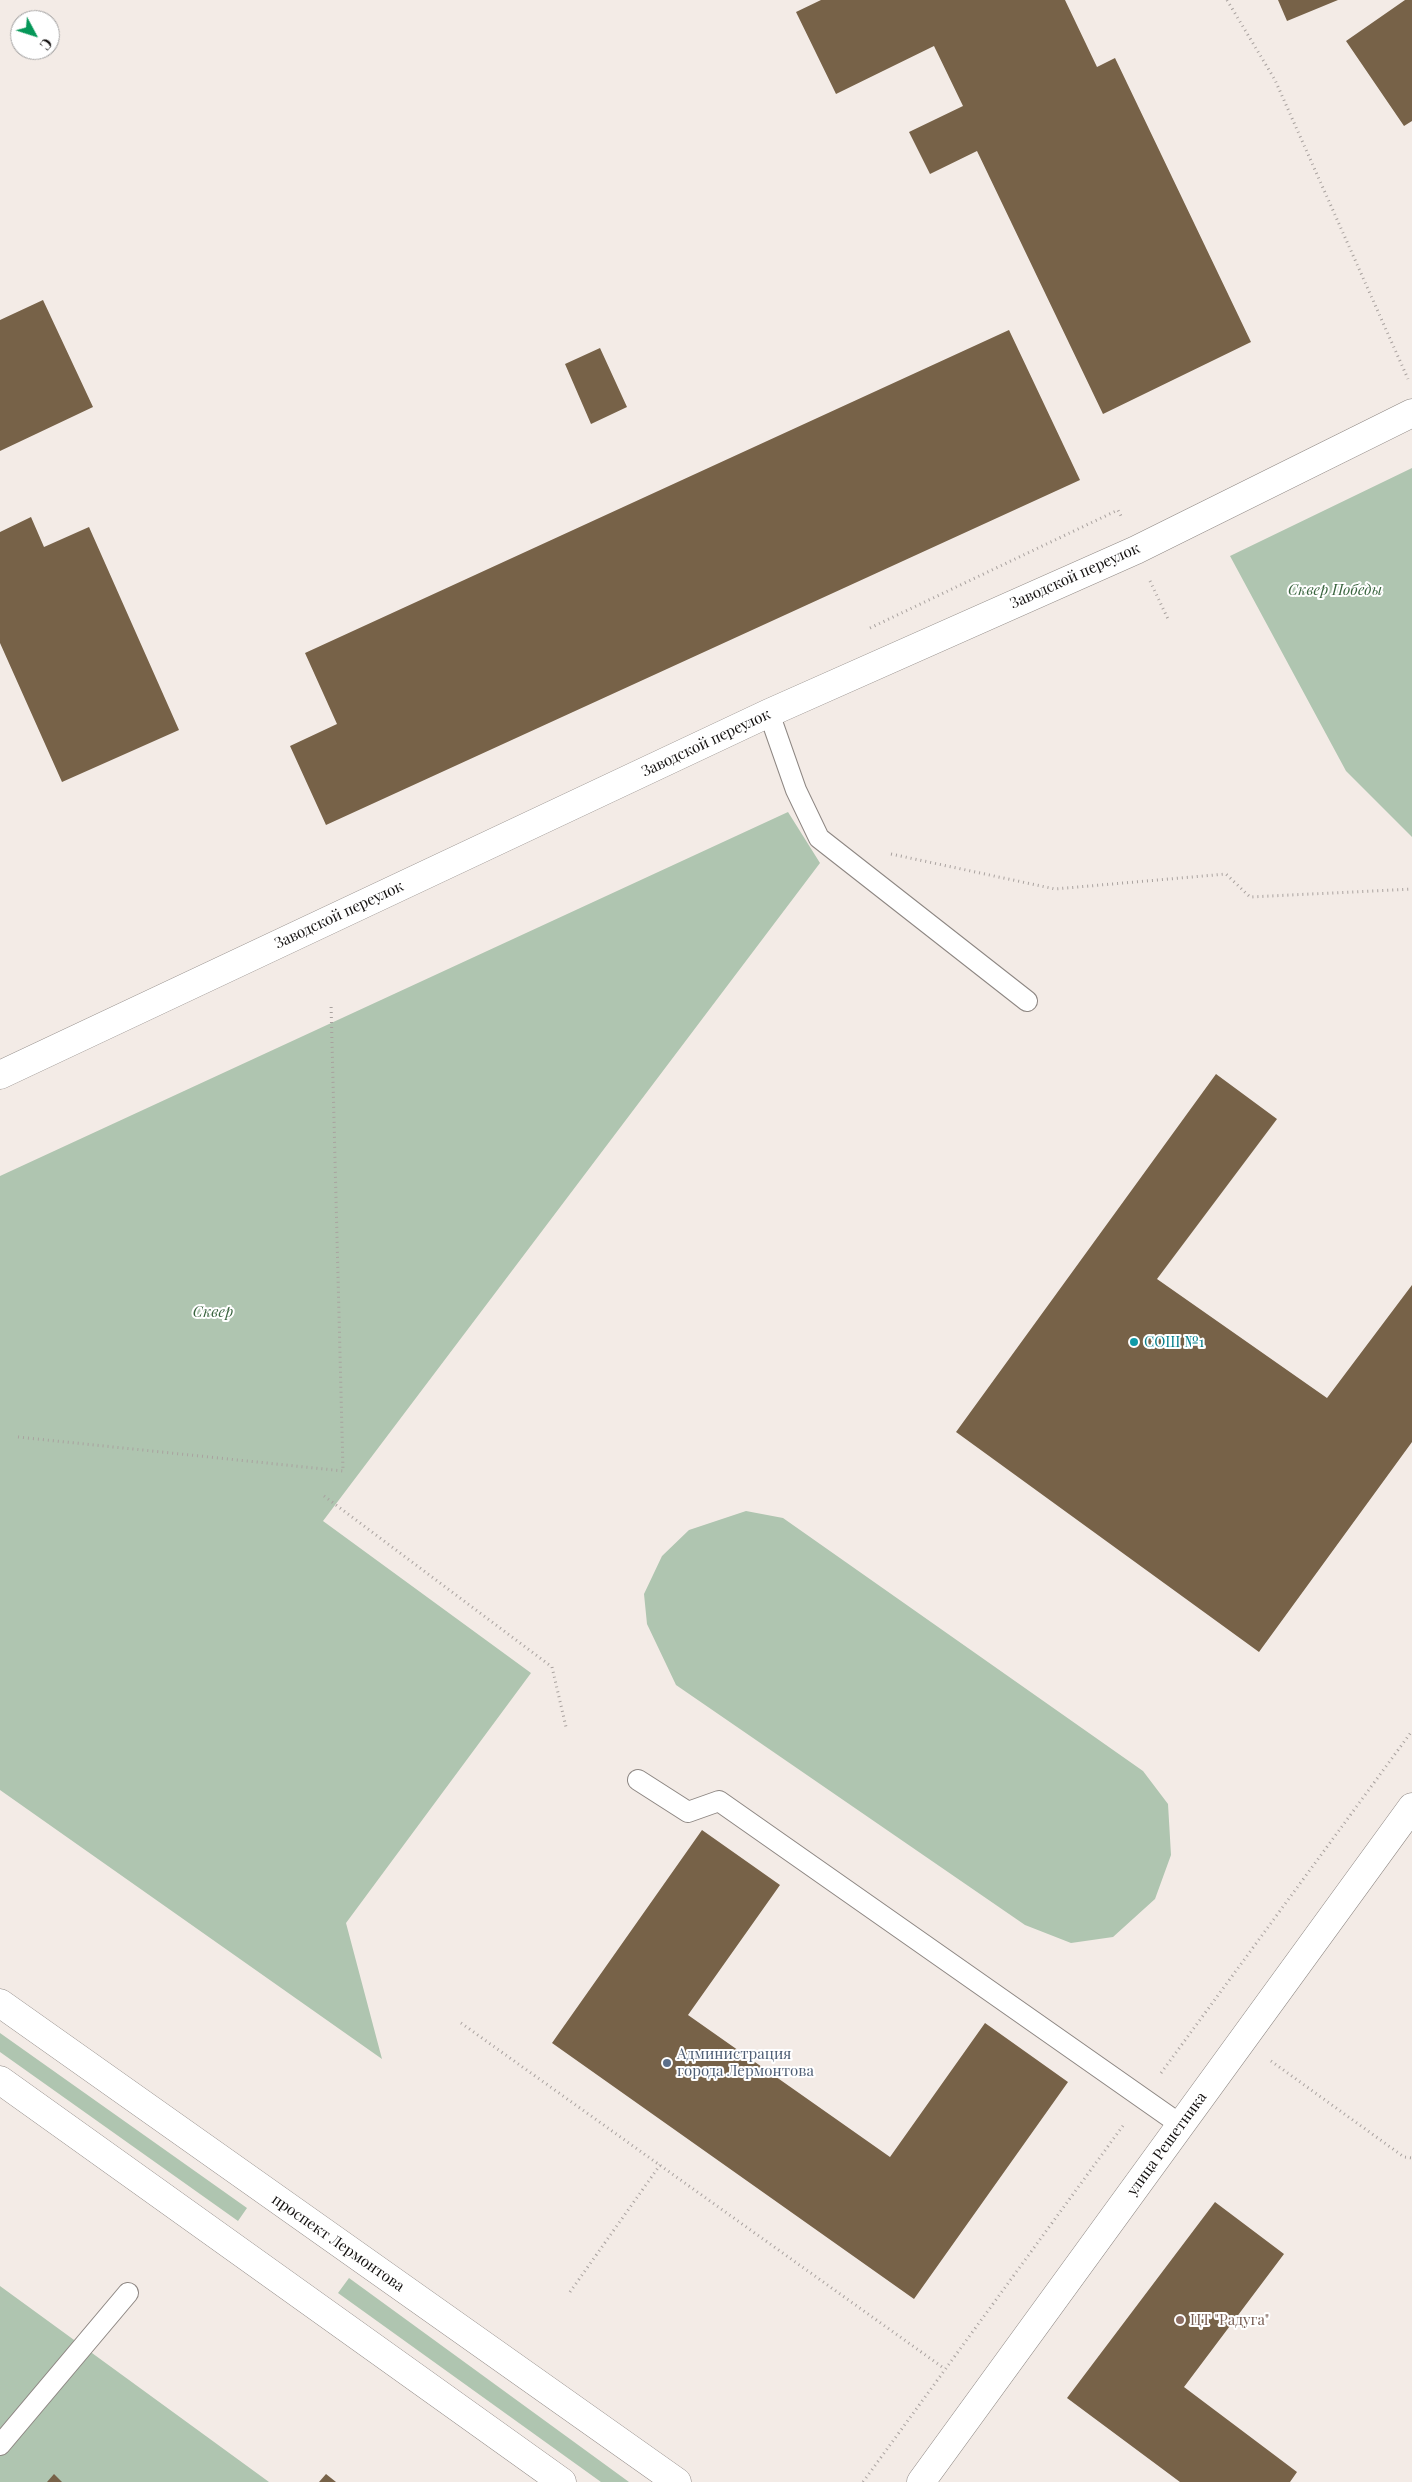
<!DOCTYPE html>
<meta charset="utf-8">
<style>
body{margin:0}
#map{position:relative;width:1412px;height:2482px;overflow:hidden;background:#f3ebe6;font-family:"Playfair Display",serif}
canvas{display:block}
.north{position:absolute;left:10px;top:10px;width:50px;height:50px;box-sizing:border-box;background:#fff;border:1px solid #a09f9f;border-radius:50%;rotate:130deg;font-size:14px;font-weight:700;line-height:20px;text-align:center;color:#120f0e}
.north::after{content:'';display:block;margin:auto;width:18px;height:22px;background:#059758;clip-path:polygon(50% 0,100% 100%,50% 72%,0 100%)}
</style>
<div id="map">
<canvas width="1412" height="2482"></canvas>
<div class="north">С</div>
</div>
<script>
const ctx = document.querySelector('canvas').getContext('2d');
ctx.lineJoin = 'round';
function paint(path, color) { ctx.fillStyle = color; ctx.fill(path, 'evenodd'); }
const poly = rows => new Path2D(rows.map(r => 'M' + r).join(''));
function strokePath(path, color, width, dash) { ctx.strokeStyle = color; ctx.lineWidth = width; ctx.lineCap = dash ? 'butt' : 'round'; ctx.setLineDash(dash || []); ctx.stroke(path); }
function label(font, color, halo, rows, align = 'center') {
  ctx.font = font + ' "Playfair Display",serif'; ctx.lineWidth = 4; ctx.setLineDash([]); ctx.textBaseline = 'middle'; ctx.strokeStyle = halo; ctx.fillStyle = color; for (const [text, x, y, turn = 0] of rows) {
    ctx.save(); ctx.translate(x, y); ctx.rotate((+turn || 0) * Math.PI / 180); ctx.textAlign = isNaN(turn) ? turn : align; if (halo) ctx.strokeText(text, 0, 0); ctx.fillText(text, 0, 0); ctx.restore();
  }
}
paint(poly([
 [1412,468,1412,837,1346,771,1230,556],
 [788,812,820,863,323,1521,531,1673,346,1923,382,2059,0,1790,0,1176],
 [746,1511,783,1518,1143,1771,1168,1804,1171,1855,1155,1899,1113,1937,1071,1943,1025,1925,676,1685,647,1624,644,1594,662,1556,689,1530],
 [0,2033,247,2208,238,2221,0,2052],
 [349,2278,629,2482,601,2482,338,2293],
 [0,2286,269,2482,0,2482]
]), '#afc5b0');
paint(poly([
 [821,0,1065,0,1097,67,1115,58,1251,342,1103,414,977,151,930,174,909,132,963,106,934,46,836,94,796,12],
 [1278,0,1338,0,1287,21],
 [1405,0,1412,0,1412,121,1404,126,1346,41],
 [43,300,93,407,0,451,0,320],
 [1009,330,1080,480,326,825,290,746,337,724,305,653],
 [600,348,627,407,591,424,565,364],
 [31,517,44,547,89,527,179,730,62,782,0,643,0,532],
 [1216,1074,1277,1119,1157,1279,1327,1398,1412,1285,1412,1442,1259,1652,956,1432],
 [702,1830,780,1885,688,2015,890,2157,985,2023,1068,2082,914,2299,552,2043],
 [1215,2202,1284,2254,1184,2387,1297,2472,1290,2482,1180,2482,1067,2398],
 [54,2474,62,2482,47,2482],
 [326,2474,336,2482,319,2482]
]), '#776248');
const lane = poly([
 [769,713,796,790,819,838,1027,1001],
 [638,1780,688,1812,719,1801,1181,2125],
 [0,2445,128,2293]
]);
const street = poly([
 [921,2482,1412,1807]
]);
const secondary = poly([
 [0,1075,769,713,1136,550,1412,413],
 [0,2003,677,2482],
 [0,2080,562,2482]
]);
strokePath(lane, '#8d8682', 22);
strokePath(street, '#8d8682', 29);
strokePath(secondary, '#8d8682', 29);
strokePath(poly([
 [1227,0,1275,80,1408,379],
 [1150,581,1168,619],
 [870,628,1118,510,1122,518],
 [891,854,1055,889,1226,874,1250,897,1412,889],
 [18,1437,343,1471,331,1003],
 [324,1496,552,1667,566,1727],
 [461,2023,945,2369],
 [1271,2061,1404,2157,1412,2158],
 [1161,2073,1412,1731],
 [570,2292,660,2165],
 [863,2482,1125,2123]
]), '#a9a29f', 3, [1, 4]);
strokePath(lane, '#fff', 20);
strokePath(street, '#fff', 28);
strokePath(secondary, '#fff', 28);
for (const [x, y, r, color] of [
 [1134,1342,5,"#0f9aa8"],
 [667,2063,5,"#5c6f8a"],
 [1180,2320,5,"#8d6e63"]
]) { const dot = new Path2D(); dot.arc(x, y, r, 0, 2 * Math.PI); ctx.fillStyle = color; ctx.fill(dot); strokePath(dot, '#fff', 2); }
label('15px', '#120f0e', '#fff', [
 ["Заводской переулок",1075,576,-24],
 ["Заводской переулок",706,743,-25],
 ["Заводской переулок",339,915,-25],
 ["улица Решетника",1167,2144,-54],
 ["проспект Лермонтова",338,2243,35]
]);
label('italic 15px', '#39643e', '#fff', [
 ["Сквер Победы",1335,590],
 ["Сквер",213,1312]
]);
label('15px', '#0d838f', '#fff', [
 ["СОШ №1",1144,1342]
], 'left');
label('15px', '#4e5e75', '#fff', [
 ["Администрация",677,2054],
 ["города Лермонтова",677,2071]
], 'left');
label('15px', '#785e54', '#fff', [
 ["ЦТ \"Радуга\"",1190,2320]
], 'left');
</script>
